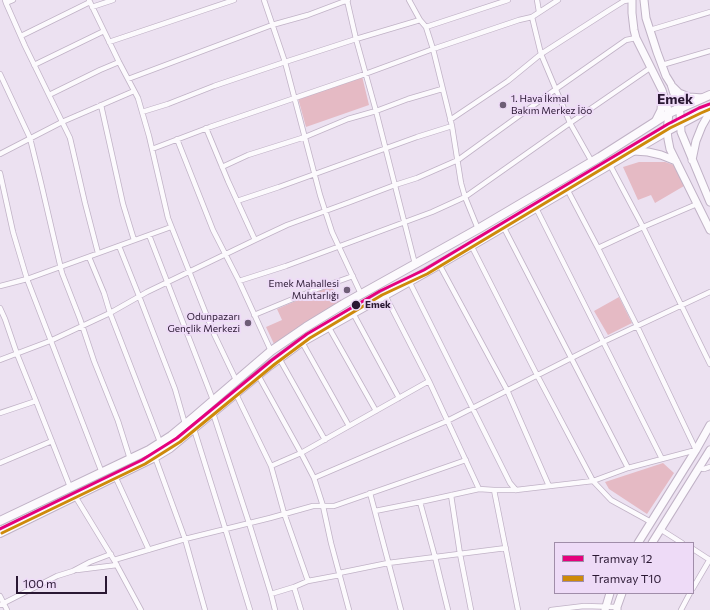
<!DOCTYPE html>
<meta charset="utf-8">
<style>
body{margin:0}
#map{position:relative;width:710px;height:610px;overflow:hidden;background:#ece1f1;font-family:Commissioner,sans-serif}
canvas{display:block}
.legend{position:absolute;left:554px;top:542px;width:140px;height:52px;box-sizing:border-box;background:#eedbf7;border:1px solid #a08da9;margin:0;padding:5px 7px;list-style:none;font-size:12px;color:#2a1833}
.legend li{display:flex;align-items:center;gap:8px;height:20px}
.legend b{width:20px;border:1px solid #a08da9}
.scale{position:absolute;left:16px;top:576px;width:91px;height:18px;box-sizing:border-box;border:2px solid #2a1833;border-top:0;padding-left:5px;font-size:12px;line-height:14px;white-space:nowrap;color:#2a1833;-webkit-text-stroke:3px #eedbf7;paint-order:stroke}
</style>
<div id="map">
<canvas width="710" height="610"></canvas>
<ul class="legend">
<li><b style="height:5px;background:#e5007d"></b>Tramvay 12</li>
<li><b style="height:5px;background:#ce8a0a"></b>Tramvay T10</li>
</ul>
<div class="scale">100 m</div>
</div>
<script>
const ctx = document.querySelector('canvas').getContext('2d');
ctx.lineJoin = 'round';
function paint(path, color) { ctx.fillStyle = color; ctx.fill(path, 'evenodd'); }
const poly = rows => new Path2D(rows.map(r => 'M' + r).join(''));
function strokePath(path, color, width, dash) { ctx.strokeStyle = color; ctx.lineWidth = width; ctx.lineCap = dash ? 'butt' : 'round'; ctx.setLineDash(dash || []); ctx.stroke(path); }
function label(font, color, halo, rows, align = 'center') {
  ctx.font = font + ' Commissioner,sans-serif'; ctx.lineWidth = 4; ctx.setLineDash([]); ctx.textBaseline = 'middle'; ctx.strokeStyle = halo; ctx.fillStyle = color; for (const [text, x, y, turn = 0] of rows) {
    ctx.save(); ctx.translate(x, y); ctx.rotate((+turn || 0) * Math.PI / 180); ctx.textAlign = isNaN(turn) ? turn : align; if (halo) ctx.strokeText(text, 0, 0); ctx.fillText(text, 0, 0); ctx.restore();
  }
}
paint(poly([
 [362,76,369,105,306,127,298,98],
 [639,162,665,162,674,165,684,186,655,203,651,195,638,200,623,167],
 [331,286,342,302,274,344,266,327,282,320,277,309],
 [619,297,632,323,608,335,594,311],
 [663,463,674,473,647,514,609,489,605,482]
]), '#e5bac4');
const minor = poly([
 [5,0,6,3,13,0],
 [89,0,119,62,138,98,149,136,168,218,214,334,236,380],
 [264,0,285,62,320,195,332,232,361,294],
 [347,0,356,39,376,111,415,264],
 [409,0,420,20,426,27,433,49,452,126,461,183,465,197,478,229],
 [537,0,539,12],
 [6,3,25,46,70,138,85,203,98,253],
 [92,7,113,0],
 [532,17,541,54,570,123,592,162],
 [426,27,508,0],
 [650,30,710,12],
 [21,36,90,2],
 [109,42,234,0],
 [34,65,104,31],
 [662,65,710,51],
 [0,74,30,138,41,183,62,273,80,319,94,361,118,421,130,459],
 [128,79,272,25,308,15,348,0],
 [49,95,100,70,119,62],
 [101,105,123,204,134,240],
 [142,112,168,104,214,86,285,62,356,39,420,20],
 [450,120,508,81,541,54,608,11,624,1,630,0],
 [177,139,213,230,239,281,271,351],
 [152,149,210,127,365,74,433,49,519,20,532,17,558,0],
 [0,154,62,122,134,91],
 [610,165,643,227,710,364],
 [222,167,248,155,305,137,348,119,376,111,408,99,442,89],
 [0,173,13,232,27,279,102,473],
 [567,189,598,248],
 [237,201,279,187,417,137,452,126],
 [536,208,662,459],
 [503,226,628,468],
 [149,235,213,400],
 [255,240,287,225,350,202,395,185,417,178,458,160,556,89,626,40,636,38],
 [471,245,537,375,593,481,611,500,651,522],
 [119,246,139,296,175,389,185,424],
 [89,257,104,293,110,313,160,442],
 [439,264,507,390,549,486],
 [239,281,286,266,432,212,465,197,570,123,650,68],
 [409,281,510,483,516,490],
 [0,286,27,279,171,227],
 [385,295,429,381,479,489],
 [0,308,5,319,17,354,36,401],
 [353,313,399,398],
 [254,315,317,289,353,276],
 [328,326,376,411],
 [302,342,349,426],
 [279,358,325,440],
 [0,360,50,341,110,313,147,292,255,240,228,181,206,128],
 [258,375,301,453,271,466],
 [236,394,271,466,284,513,308,581],
 [0,413,36,401,70,487],
 [213,413,249,523,271,594,275,610],
 [194,429,225,528,250,610],
 [155,457,185,539,205,610],
 [0,463,52,441],
 [699,468,704,469,710,467],
 [115,476,149,550],
 [314,478,301,453,429,381],
 [494,490,518,610],
 [370,493,401,610],
 [451,495,460,554,471,610],
 [75,496,114,560,141,610],
 [375,511,420,502],
 [660,529,682,543],
 [693,549,710,560],
 [114,560,185,539,270,518,313,506,334,506,466,460],
 [77,570,117,565],
 [339,573,388,563,506,548],
 [294,587,301,610],
 [693,588,710,559],
 [271,594,294,587,308,581,340,575],
 [0,596,7,610],
 [0,605,57,576,73,571,90,562,111,554],
 [349,610,331,543,323,506,314,478,447,421,603,342,710,292],
 [448,610,435,557,420,502,479,489,494,490,516,490,593,481,628,468,696,450,637,326,598,248,643,227,697,204],
 [551,610,584,606,617,607],
 [681,610,690,593]
]);
const secondary = poly([
 [632,0,632,13,634,30,636,38,662,90,669,113,667,131,668,139,670,149,710,230],
 [644,0,646,18,657,52,666,76,671,84,680,113,681,132,710,202],
 [673,87,679,93,689,97,703,98],
 [655,122,661,110,662,96],
 [634,151,648,152,661,155,676,161],
 [692,160,696,141,702,126,710,112],
 [638,543,696,450,710,425],
 [652,543,710,450],
 [605,610,610,593],
 [617,610,617,607,622,593]
]);
const primary = poly([
 [0,521,130,459,149,450,171,436,194,417,271,351,306,327,347,302,478,229,600,157,669,113,710,95],
 [0,533,155,457,170,448,269,366,300,343,435,267,667,131,710,108]
]);
strokePath(minor, '#c0b2c6', 6);
strokePath(secondary, '#c0b2c6', 9);
strokePath(primary, '#c0b2c6', 10);
strokePath(minor, '#fcfafd', 4.5);
strokePath(secondary, '#fcfafd', 7);
strokePath(primary, '#fcfafd', 8);
strokePath(poly([
 [0,529,142,460,177,438,272,360,307,334,380,291,424,270,668,124,699,108,710,104]
]), '#e5007d', 3);
strokePath(poly([
 [2,533,145,464,180,442,275,364,310,338,382,295,427,274,670,128,701,113,710,109]
]), '#ce8a0a', 3);
for (const [x, y, r, color] of [
 [503,105,4,"#6e5e76"],
 [347,290,4,"#6e5e76"],
 [356,305,5,"#2a1833"],
 [248,323,4,"#6e5e76"]
]) { const dot = new Path2D(); dot.arc(x, y, r, 0, 2 * Math.PI); ctx.fillStyle = color; ctx.fill(dot); strokePath(dot, '#eedbf7', 1.5); }
label('10px', '#2a1833', '#eedbf7', [
 ["1. Hava İkmal",511,99,"left"],
 ["Bakım Merkez İöo",511,111,"left"],
 ["Emek Mahallesi",339,284],
 ["Muhtarlığı",339,296],
 ["Odunpazarı",240,317],
 ["Gençlik Merkezi",240,329]
], 'right');
label('bold 10px', '#2a1833', '#eedbf7', [
 ["Emek",365,305]
], 'left');
label('bold 14px', '#2a1833', '#eedbf7', [
 ["Emek",675,99]
]);
</script>
